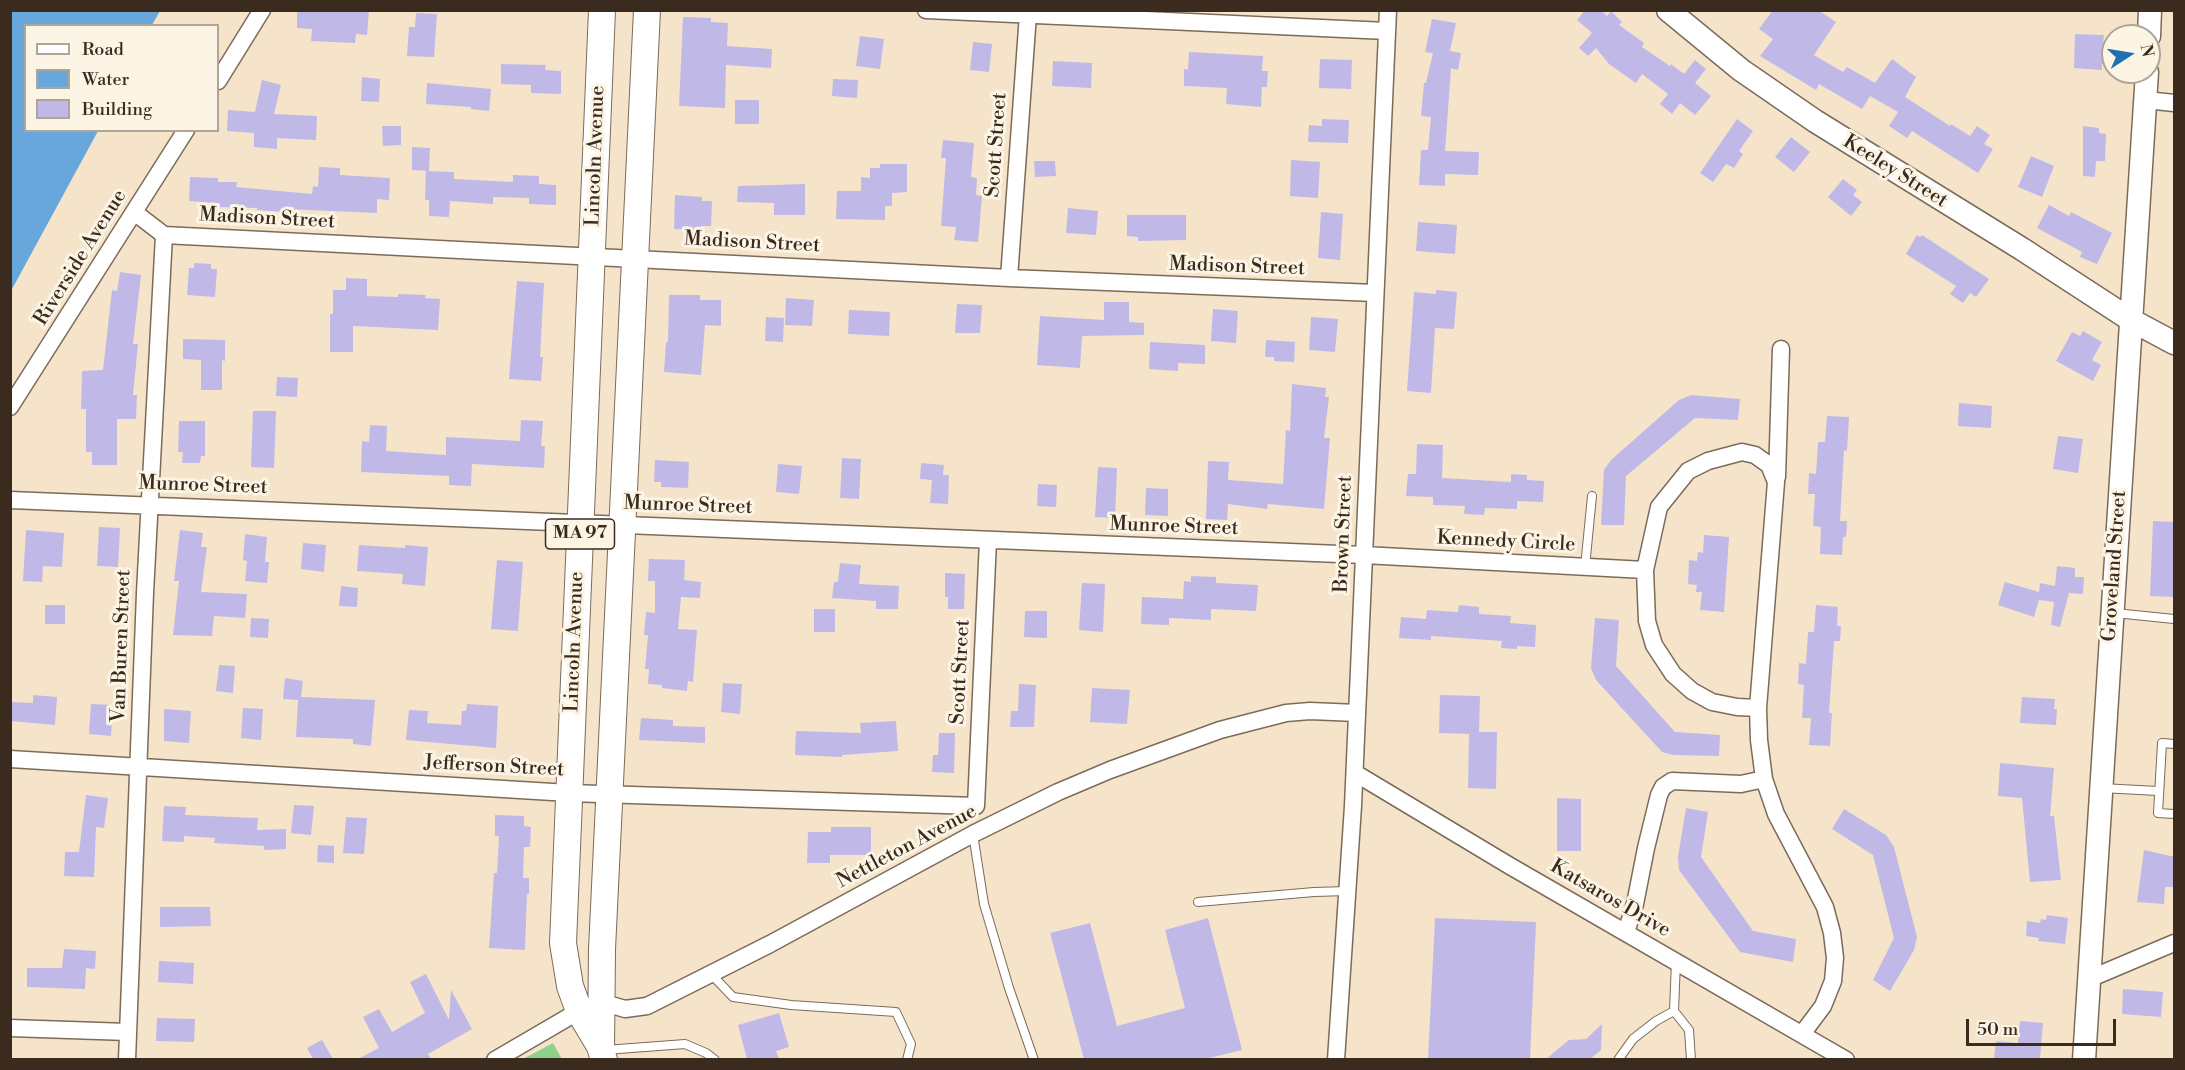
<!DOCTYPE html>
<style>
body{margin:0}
#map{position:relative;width:2185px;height:1070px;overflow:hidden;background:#f5e4ca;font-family:"Libre Bodoni",serif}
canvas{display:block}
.frame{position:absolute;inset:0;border:12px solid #3b2a1e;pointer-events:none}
.legend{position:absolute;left:24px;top:24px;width:195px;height:108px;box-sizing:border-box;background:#fcf5e5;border:2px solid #afa495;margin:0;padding:8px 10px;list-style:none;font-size:18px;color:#3b2a1e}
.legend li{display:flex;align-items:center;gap:12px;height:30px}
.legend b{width:30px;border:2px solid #afa495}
.north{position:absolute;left:2101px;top:24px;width:60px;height:60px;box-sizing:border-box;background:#fcf5e5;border:2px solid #afa495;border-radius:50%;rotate:78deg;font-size:16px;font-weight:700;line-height:24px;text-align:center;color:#3b2a1e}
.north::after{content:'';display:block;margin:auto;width:21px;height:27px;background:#1f6fb2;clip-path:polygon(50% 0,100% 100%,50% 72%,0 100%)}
.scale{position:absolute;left:1966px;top:1019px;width:150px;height:27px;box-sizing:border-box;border:3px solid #3b2a1e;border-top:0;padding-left:8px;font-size:18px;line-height:21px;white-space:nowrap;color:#3b2a1e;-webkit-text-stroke:4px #fcf5e5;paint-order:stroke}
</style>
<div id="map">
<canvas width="2185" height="1070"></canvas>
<div class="frame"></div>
<ul class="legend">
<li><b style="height:8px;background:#fff"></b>Road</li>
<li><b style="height:16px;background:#68a7db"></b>Water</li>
<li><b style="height:16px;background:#c0b9e8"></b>Building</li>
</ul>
<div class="north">N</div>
<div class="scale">50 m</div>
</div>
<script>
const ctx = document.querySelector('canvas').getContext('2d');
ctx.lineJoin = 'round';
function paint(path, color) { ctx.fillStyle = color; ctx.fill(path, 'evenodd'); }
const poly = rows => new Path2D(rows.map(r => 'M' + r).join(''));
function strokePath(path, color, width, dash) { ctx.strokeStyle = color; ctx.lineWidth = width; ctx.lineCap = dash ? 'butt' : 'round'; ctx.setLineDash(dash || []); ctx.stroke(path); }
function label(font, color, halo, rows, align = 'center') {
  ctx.font = font + ' "Libre Bodoni",serif'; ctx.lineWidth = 6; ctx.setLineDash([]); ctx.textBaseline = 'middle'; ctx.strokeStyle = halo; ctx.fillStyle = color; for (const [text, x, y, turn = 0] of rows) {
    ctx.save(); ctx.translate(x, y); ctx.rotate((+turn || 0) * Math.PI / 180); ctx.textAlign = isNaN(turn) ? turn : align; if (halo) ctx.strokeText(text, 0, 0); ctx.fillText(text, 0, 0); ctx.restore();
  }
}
paint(poly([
 [553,1043,562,1059,523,1059]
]), '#8ed18a');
paint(poly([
 [11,10,160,11,152,25,26,26,26,130,98,131,11,291]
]), '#68a7db');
paint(poly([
 [297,10,369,10,367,35,356,34,355,43,311,41,312,29,297,28],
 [1585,10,1601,10,1607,16,1611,11,1622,22,1619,25,1644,43,1642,47,1670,66,1671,64,1684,74,1695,60,1706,69,1695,83,1711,96,1695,115,1680,103,1672,114,1660,104,1668,94,1642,74,1636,83,1609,64,1596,48,1588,56,1579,48,1592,33,1577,20],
 [1773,10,1818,10,1836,22,1814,55,1843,72,1847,67,1875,83,1892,59,1916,77,1905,97,1950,126,1951,124,1970,136,1977,126,1990,135,1984,144,1993,149,1978,173,1912,131,1907,138,1889,126,1898,112,1870,96,1862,109,1819,84,1816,90,1760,56,1773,39,1759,29],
 [416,13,437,14,434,57,407,56,409,27,415,27],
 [683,17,711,18,711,22,728,23,727,46,772,49,771,68,726,65,725,108,679,106],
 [1432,19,1456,23,1450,51,1461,53,1458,70,1451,68,1445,151,1479,152,1478,175,1445,174,1445,186,1419,185,1421,150,1428,150,1431,117,1421,116,1424,83,1426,83,1433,53,1425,52],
 [2075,34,2104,35,2103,45,2109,45,2108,64,2102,64,2102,70,2074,68],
 [860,36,884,39,880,69,856,66],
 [973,42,992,44,989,72,970,70],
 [1189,52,1263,56,1262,71,1268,71,1267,87,1262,87,1261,107,1226,104,1227,88,1184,86,1184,69,1188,70],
 [1320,59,1352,60,1351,89,1319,88],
 [1053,61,1092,63,1091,88,1052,86],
 [501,64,546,65,545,70,561,71,561,94,531,93,531,85,501,84],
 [362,77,380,79,379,102,361,101],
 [833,79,858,80,857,98,832,96],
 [262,80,281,85,274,114,317,116,316,140,277,138,277,149,254,147,254,133,227,131,228,110,255,112],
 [427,83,491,89,489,111,471,109,471,107,426,104],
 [735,100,759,100,759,124,735,124],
 [1322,119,1349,120,1348,143,1308,142,1309,125,1322,126],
 [1737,119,1753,131,1739,151,1743,154,1734,168,1726,164,1713,182,1700,173],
 [382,126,401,126,401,145,383,146],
 [2083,126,2099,128,2099,133,2106,134,2105,161,2096,161,2095,177,2083,176],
 [1791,137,1810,152,1794,172,1775,157],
 [943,140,974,143,971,177,977,178,976,195,982,196,978,242,954,240,956,227,941,226,946,158,941,158],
 [412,147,430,148,429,171,412,170],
 [2031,156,2054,166,2042,197,2018,187],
 [1291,160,1320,162,1318,198,1290,196],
 [1034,161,1055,161,1056,176,1035,177],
 [880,164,907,164,907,192,892,193,892,206,885,206,885,220,836,219,837,191,861,191,861,177,870,178,870,168,880,168],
 [319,167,340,168,340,175,390,178,389,200,377,199,377,213,286,209,286,212,257,210,257,208,216,207,216,203,189,201,190,177,218,178,218,182,237,182,236,187,312,194,313,186,318,187],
 [426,171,454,172,454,179,513,182,513,175,539,176,539,184,556,185,556,205,529,204,529,198,493,197,493,204,450,201,449,217,429,216,429,200,425,200],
 [1843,179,1857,190,1853,195,1862,202,1851,216,1828,197],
 [805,184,805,215,774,215,774,203,737,202,738,186],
 [675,195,702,197,702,201,712,201,711,226,701,226,701,230,674,229],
 [2049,205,2069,216,2071,212,2112,233,2097,264,2080,257,2082,252,2037,228],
 [1068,208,1098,211,1096,235,1066,233],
 [1321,212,1343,214,1340,260,1318,258],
 [1127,215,1186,215,1186,240,1138,241,1138,237,1127,236],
 [1418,222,1457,225,1455,254,1416,251],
 [1917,235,1920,237,1922,235,1989,279,1976,297,1970,293,1963,303,1950,294,1956,286,1906,254],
 [194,263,211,264,211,269,217,269,215,297,187,295,189,268,194,268],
 [120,272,141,275,133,344,138,344,133,395,137,395,136,419,117,419,117,465,92,465,92,452,86,452,86,409,81,409,82,371,103,370,112,290,117,291],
 [346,278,367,279,367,296,398,297,398,294,426,295,425,298,440,299,438,330,353,326,353,352,330,352,330,314,333,314,333,290,346,290],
 [517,281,544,283,540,357,543,357,541,381,509,379],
 [1436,290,1457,292,1454,329,1435,328,1431,393,1407,391,1414,292,1436,294],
 [669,295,700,295,700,300,721,300,721,326,705,325,701,375,664,372,666,342,668,342],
 [786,298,814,300,812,326,785,325],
 [1104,302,1129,302,1129,322,1144,323,1144,335,1082,336,1080,368,1037,365,1040,316,1104,320],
 [957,304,982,305,980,333,955,333],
 [1213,309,1238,311,1236,343,1211,341],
 [849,310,890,312,889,336,848,334],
 [766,317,784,318,783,342,765,341],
 [1311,317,1338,319,1335,352,1309,350],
 [2083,331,2102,342,2092,360,2101,365,2093,381,2056,361,2072,332,2080,336],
 [183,339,225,340,225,361,222,360,222,390,201,390,201,360,183,359],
 [1266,340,1295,342,1294,362,1274,361,1274,357,1265,357],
 [1150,342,1205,345,1205,364,1178,363,1178,371,1149,369],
 [277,377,298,378,297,397,276,396],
 [1292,384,1326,388,1325,397,1329,397,1324,438,1330,438,1324,509,1268,504,1267,509,1228,504,1227,520,1206,519,1208,461,1229,462,1228,480,1283,484,1286,430,1290,431],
 [1691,395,1740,399,1738,420,1695,418,1626,476,1624,525,1601,525,1604,470,1611,460,1679,400],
 [1959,403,1992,406,1991,428,1958,426],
 [253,411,276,411,274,468,251,467],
 [1827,416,1849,417,1847,451,1844,450,1840,521,1847,521,1846,537,1843,537,1842,555,1820,554,1821,527,1813,526,1815,494,1808,494,1809,473,1816,474,1818,442,1825,442],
 [521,420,543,421,541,446,545,446,544,468,472,464,471,486,449,485,449,476,361,472,362,441,369,442,370,425,387,426,386,451,446,455,446,437,520,441],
 [179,421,205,421,205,456,201,456,200,463,182,463,183,452,178,452],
 [2058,436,2083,439,2078,473,2053,469],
 [1417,444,1443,445,1442,478,1511,482,1511,474,1527,475,1527,480,1544,481,1543,502,1517,501,1517,509,1485,508,1484,515,1464,514,1465,506,1433,505,1433,497,1406,496,1408,474,1416,474],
 [842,458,861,459,859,499,840,498],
 [655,460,689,462,688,488,661,487,661,482,654,482],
 [921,463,944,465,943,475,949,475,948,504,930,503,932,480,920,479],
 [778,464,802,466,799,494,776,492],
 [1098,467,1117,468,1115,518,1095,517],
 [1038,484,1057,485,1056,507,1037,506],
 [1146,488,1168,489,1168,516,1145,515],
 [2153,521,2175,522,2175,597,2150,596],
 [99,527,120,528,118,567,97,566],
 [26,530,64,533,62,567,43,566,42,582,23,581],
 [180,530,203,533,201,547,207,547,201,592,247,594,245,618,214,616,212,636,173,635,179,581,174,581],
 [245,534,267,537,265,562,269,562,267,583,245,581,247,561,243,560],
 [1704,535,1729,537,1724,612,1700,610,1702,592,1696,592,1697,585,1688,584,1689,560,1697,561,1698,552,1703,553],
 [303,543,326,545,324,572,301,569],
 [359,545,405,548,405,545,428,547,425,586,402,584,403,574,357,571],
 [649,559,685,560,684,580,701,582,700,598,681,597,678,629,697,630,693,682,688,681,687,691,662,688,662,685,648,684,649,669,645,669,648,635,644,635,646,612,655,613,655,581,648,581],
 [497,560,523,562,518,631,491,629],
 [840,563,861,565,859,584,899,586,898,609,876,609,876,601,832,598,834,582,838,582],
 [2057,566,2075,568,2075,577,2084,577,2083,594,2069,593,2060,627,2051,625,2054,602,2039,600,2034,617,1998,605,2005,582,2039,592,2040,583,2055,586],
 [945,573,965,574,964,609,948,609,948,597,945,597],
 [1191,576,1216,577,1216,583,1258,585,1256,611,1211,609,1211,620,1169,618,1169,625,1141,624,1142,597,1183,599,1184,581,1191,582],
 [1082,583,1105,584,1103,632,1079,630],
 [341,586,358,588,357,607,339,606],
 [45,605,65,605,65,624,45,624],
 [1459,605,1479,607,1479,614,1511,616,1510,623,1536,625,1535,647,1517,646,1517,649,1501,648,1502,641,1431,636,1431,640,1399,638,1401,617,1426,619,1427,610,1458,612],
 [1816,605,1838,607,1837,626,1841,626,1840,641,1834,641,1829,713,1832,713,1830,746,1809,745,1811,718,1802,718,1804,685,1798,684,1799,663,1806,664,1808,632,1814,632],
 [814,609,835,609,835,632,814,632],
 [1025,611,1047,611,1047,638,1024,637],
 [251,618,269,619,268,638,250,637],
 [1595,618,1619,620,1616,666,1675,732,1720,735,1719,756,1673,755,1662,752,1596,680,1591,668],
 [219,665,235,666,233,693,216,691],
 [285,678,303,681,301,697,375,700,371,746,353,744,353,739,296,737,298,700,283,699],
 [723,683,742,684,740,714,721,712],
 [1019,684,1036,685,1034,727,1010,727,1011,711,1018,711],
 [1092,688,1130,690,1127,724,1090,722],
 [33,695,57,697,55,725,10,721,10,702,33,703],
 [1440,695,1480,696,1479,732,1497,732,1496,789,1468,788,1469,734,1439,733],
 [2022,697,2055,699,2054,709,2057,709,2056,725,2020,723],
 [91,704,113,705,111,736,89,734],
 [467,704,498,706,496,748,406,740,409,710,428,711,427,723,461,725,462,711,466,711],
 [243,708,263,709,261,740,241,738],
 [164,709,191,711,189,743,164,741],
 [641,718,673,720,673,726,705,727,705,743,639,740],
 [896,721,898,751,842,755,842,757,795,755,796,731,861,733,860,723],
 [939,733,955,733,954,773,932,772,933,755,938,755],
 [2000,763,2054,768,2050,816,2054,816,2061,880,2030,882,2022,798,1998,796],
 [86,795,108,798,104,828,96,827,94,877,64,876,65,852,79,852],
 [1557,798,1581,799,1581,851,1557,851],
 [294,805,314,806,311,835,291,833],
 [164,806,186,807,185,815,258,818,257,830,286,829,286,849,264,850,264,846,214,843,215,838,184,836,184,842,162,841],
 [1686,808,1708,812,1701,857,1753,931,1796,939,1793,962,1740,952,1679,870,1678,857],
 [1844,809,1886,835,1894,847,1917,937,1914,950,1890,991,1873,980,1894,938,1873,855,1832,829],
 [495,815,524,816,524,826,531,827,530,847,524,847,523,878,529,878,529,894,527,894,525,950,489,948,494,873,497,873,499,836,495,836],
 [346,817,367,818,364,854,343,853],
 [831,827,871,827,871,855,830,855,830,863,807,863,808,832,831,832],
 [318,845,334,846,334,863,317,862],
 [2144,850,2175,857,2175,887,2165,887,2164,904,2137,902],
 [160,907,210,907,211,926,160,927],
 [2047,915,2068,918,2065,944,2038,941,2039,938,2026,936,2027,921,2040,923,2041,919,2046,920],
 [1208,918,1242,1050,1205,1059,1084,1059,1050,933,1090,923,1117,1026,1185,1008,1165,930],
 [1435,918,1536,922,1530,1059,1428,1059],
 [64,949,96,951,95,969,86,968,85,989,27,987,27,968,62,968],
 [159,961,194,963,193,984,158,982],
 [426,974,449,1020,451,990,472,1029,428,1054,431,1059,358,1059,379,1048,363,1017,379,1009,392,1032,425,1013,410,982],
 [2123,989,2163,992,2161,1017,2122,1014],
 [779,1013,789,1047,776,1051,779,1059,747,1059,738,1025],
 [157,1018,195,1019,194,1042,156,1041],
 [2020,1021,2043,1023,2040,1059,1994,1059,1996,1041,2018,1043],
 [1602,1024,1601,1050,1590,1059,1546,1059,1569,1040,1586,1039],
 [322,1040,333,1059,313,1059,307,1048]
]), '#c0b9e8');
const lane = poly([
 [1585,567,1592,496],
 [2115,613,2174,619],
 [2174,744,2162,743,2158,813,2174,814],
 [2101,788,2158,791],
 [973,834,984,904,1009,988,1034,1060],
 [1198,902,1314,892,1348,891],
 [711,974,733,997,791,1005,896,1012,911,1044,907,1060],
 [1674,1011,1689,1030,1691,1060],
 [605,1050,685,1044,706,1053,715,1060],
 [1618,1060,1633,1039,1656,1021,1674,1011,1676,961]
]);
const street = poly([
 [926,10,1387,31],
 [218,81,262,10],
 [2146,100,2174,103],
 [134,212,164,235,1009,278,1375,293],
 [1009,278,1028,14],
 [10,407,186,130],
 [1777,477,1781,349],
 [10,500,1364,555,1645,570,1647,621,1654,645,1673,674,1692,691,1712,702,1737,707,1758,708,1776,482,1769,465,1755,455,1742,452,1708,461,1688,471,1659,507,1645,570],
 [1758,708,1759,740,1764,779,1776,814,1825,907,1832,933,1835,958,1833,981,1823,1006,1802,1034],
 [10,759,569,793,976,806,988,540],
 [1355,773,1510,866,1846,1060],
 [1626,932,1635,904,1646,848,1659,795,1663,787,1672,781,1741,784,1764,779],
 [2089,979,2174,943],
 [10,1028,128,1032],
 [127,1060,145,593,164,235],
 [495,1060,579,1011,601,1002,625,1009,647,1006,770,944,973,834,1058,792,1110,770,1220,730,1286,713,1310,711,1357,713],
 [1336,1060,1353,806,1388,10]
]);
const secondary = poly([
 [1668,10,1741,70,1815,121,2022,249,2131,320,2174,343],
 [2149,36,2150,10],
 [2084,1060,2147,72]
]);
const primary = poly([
 [601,1048,579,1011,570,986,563,943,602,10],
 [604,1060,601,1050,602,949,647,10]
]);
strokePath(lane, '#7c6b5a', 10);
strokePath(street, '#7c6b5a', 19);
strokePath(secondary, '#7c6b5a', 25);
strokePath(primary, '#7c6b5a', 28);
strokePath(lane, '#fff', 8);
strokePath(street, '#fff', 16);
strokePath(secondary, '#fff', 22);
strokePath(primary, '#fff', 26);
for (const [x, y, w] of [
 [580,534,69]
]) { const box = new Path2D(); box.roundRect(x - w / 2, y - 15, w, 30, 4.5); ctx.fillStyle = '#fcf5e5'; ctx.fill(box); strokePath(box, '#3b2a1e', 1.5); }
label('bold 18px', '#3b2a1e', null, [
 ["MA 97",580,534]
]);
label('20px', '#3b2a1e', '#fcf5e5', [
 ["Scott Street",997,145,-86],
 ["Lincoln Avenue",596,156,-88],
 ["Keeley Street",1895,172,32],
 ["Madison Street",267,219,3],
 ["Madison Street",752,243,3],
 ["Riverside Avenue",81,258,-58],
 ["Madison Street",1237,267,2],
 ["Munroe Street",203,486,2],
 ["Munroe Street",688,506,2],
 ["Munroe Street",1174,527,2],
 ["Brown Street",1344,534,-88],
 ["Kennedy Circle",1506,542,3],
 ["Groveland Street",2115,566,-86],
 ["Lincoln Avenue",575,642,-88],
 ["Van Buren Street",122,646,-88],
 ["Scott Street",961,672,-87],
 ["Jefferson Street",494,767,3],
 ["Nettleton Avenue",907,847,-28],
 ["Katsaros Drive",1610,899,30]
]);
</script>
